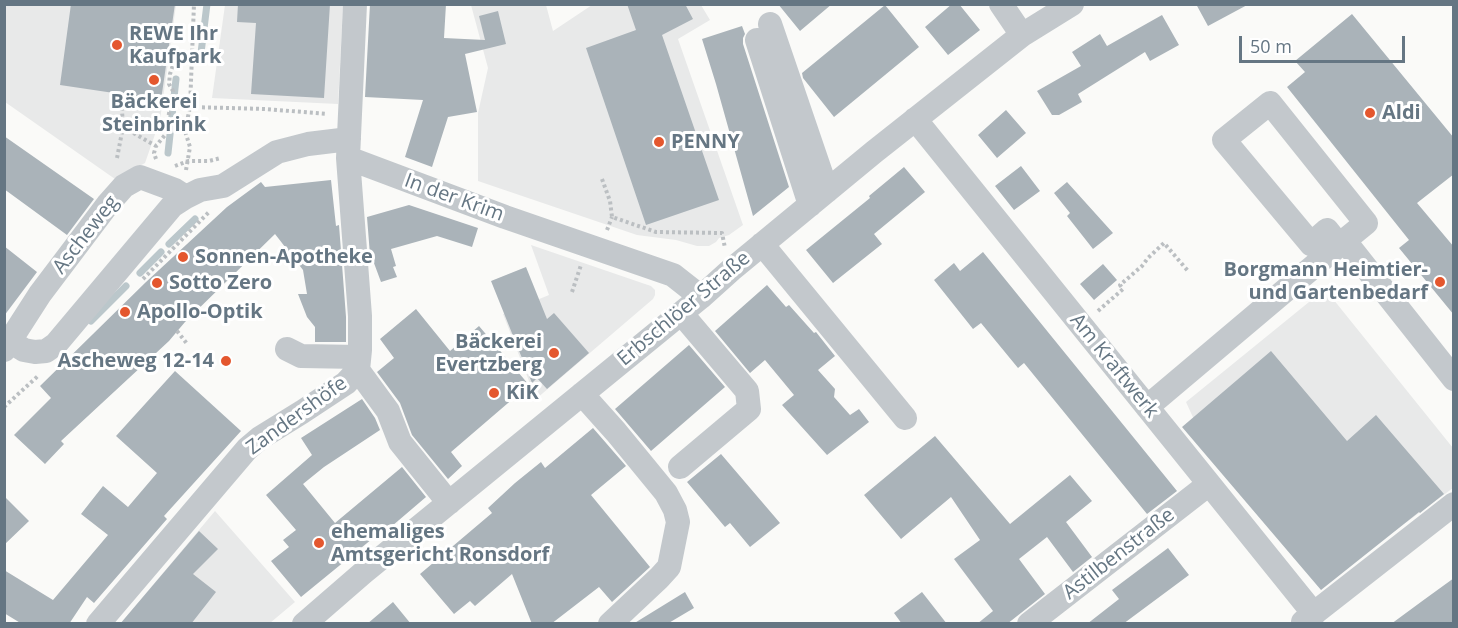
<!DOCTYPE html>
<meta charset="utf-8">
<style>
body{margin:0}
#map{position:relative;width:1458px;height:628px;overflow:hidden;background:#fafaf8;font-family:"Open Sans",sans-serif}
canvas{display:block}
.frame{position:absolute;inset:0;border:6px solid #657683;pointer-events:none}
.scale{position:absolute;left:1239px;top:36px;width:166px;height:27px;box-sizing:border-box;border:3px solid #657683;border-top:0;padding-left:8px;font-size:18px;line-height:21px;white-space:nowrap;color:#657683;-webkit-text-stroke:4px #fff;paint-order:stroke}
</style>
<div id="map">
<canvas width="1458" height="628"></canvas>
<div class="frame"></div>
<div class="scale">50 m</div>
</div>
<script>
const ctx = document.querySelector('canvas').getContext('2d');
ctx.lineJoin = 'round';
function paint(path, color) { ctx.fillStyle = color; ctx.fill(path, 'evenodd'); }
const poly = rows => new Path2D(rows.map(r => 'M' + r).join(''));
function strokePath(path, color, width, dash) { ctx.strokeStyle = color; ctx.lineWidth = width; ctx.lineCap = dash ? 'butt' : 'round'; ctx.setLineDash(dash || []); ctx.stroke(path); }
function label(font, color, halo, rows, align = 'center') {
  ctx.font = font + ' "Open Sans",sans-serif'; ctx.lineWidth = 6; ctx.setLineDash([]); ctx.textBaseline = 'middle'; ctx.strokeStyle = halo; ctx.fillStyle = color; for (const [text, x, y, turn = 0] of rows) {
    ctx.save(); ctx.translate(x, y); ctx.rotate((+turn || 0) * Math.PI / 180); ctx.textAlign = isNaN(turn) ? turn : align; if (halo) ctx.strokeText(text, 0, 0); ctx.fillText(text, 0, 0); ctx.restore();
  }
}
paint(poly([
 [5,5,176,5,160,120,145,163,115,179,5,102],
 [225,5,343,5,338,104,212,98],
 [471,5,546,5,553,31,592,5,701,5,710,20,678,39,743,225,729,235,719,238,716,242,709,246,697,246,676,240,637,235,478,181,478,113,488,68],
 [531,245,645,284,651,286,655,290,655,295,653,299,536,399,503,314,549,295],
 [1325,289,1453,448,1453,488,1321,585,1202,437,1186,402],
 [215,511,295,602,270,623,120,624]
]), '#e8e9e9');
strokePath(poly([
 [200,61,207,4],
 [168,153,176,79],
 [169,244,195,219],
 [140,273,161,252],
 [91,321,126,286]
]), '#bbc7cb', 7);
paint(poly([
 [71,4,175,4,161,100,60,85],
 [238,4,330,4,324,98,251,94,256,23,237,22],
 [370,4,446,4,444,38,485,40,479,16,498,11,506,44,465,54,477,112,448,117,432,167,405,157,423,100,365,97],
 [627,4,685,4,693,19,662,35,719,200,646,225,586,48,636,30],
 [778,4,832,4,800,31],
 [952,4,959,4,980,30,948,55,925,27],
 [1196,4,1249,4,1208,26],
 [885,5,919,47,834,117,803,78,802,73],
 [1352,14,1454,138,1454,174,1417,203,1454,247,1454,315,1399,248,1409,240,1287,87,1305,72,1295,61],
 [1162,15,1179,45,1150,61,1145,52,1078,94,1082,102,1059,115,1052,115,1037,91,1081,66,1072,52,1100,34,1107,46],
 [742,26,745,34,743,38,743,44,789,187,753,216,716,84,702,39],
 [1006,110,1026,133,997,158,978,135],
 [4,136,94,199,67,235,4,189],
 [1021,166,1040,191,1014,210,995,186],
 [904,167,925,192,874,234,882,244,833,283,806,250,870,198,869,196],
 [331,180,336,226,339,225,346,317,346,342,315,342,315,327,307,317,298,294,307,294,303,270,275,234,185,322,169,341,61,441,64,444,45,464,14,435,51,398,40,386,146,282,227,207,261,182,265,187],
 [1067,182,1113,233,1093,249,1067,216,1070,213,1054,193],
 [409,205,478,228,472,247,437,236,391,249,396,266,393,267,397,277,381,282,371,255,370,255,367,217],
 [4,246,37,272,4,316],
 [983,252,1177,491,1147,514,1024,363,1018,368,981,323,973,329,934,280,954,263,960,271],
 [1103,264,1117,280,1094,300,1080,284],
 [526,267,547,319,554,313,589,353,547,389,537,378,532,383,491,281],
 [767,285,786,307,789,305,814,333,816,332,835,356,818,370,835,389,834,397,850,415,859,409,869,422,827,455,782,405,794,395,765,360,750,373,715,331],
 [416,309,450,351,479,326,529,385,451,452,462,466,448,479,412,435,400,403,377,372,394,358,380,339],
 [689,345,725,387,651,451,615,409],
 [1271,351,1347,441,1376,415,1444,494,1420,513,1419,512,1321,590,1182,427],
 [175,371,241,431,164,516,167,519,94,603,87,597,69,624,22,624,4,613,4,570,53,600,108,535,81,514,103,486,128,507,157,473,116,436],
 [362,399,375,418,380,430,324,467,303,484,335,523,402,467,426,497,385,532,383,530,301,597,271,561,289,547,283,540,296,530,266,495,312,455,301,438],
 [593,428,626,466,591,495,650,567,612,602,599,587,551,624,532,624,512,574,475,606,470,601,454,614,420,574,492,513,488,508,515,483,541,462,545,468],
 [935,436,1010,524,1070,475,1092,501,1066,522,1092,557,1073,572,1047,537,1019,559,1045,594,1007,624,977,624,993,611,954,559,980,540,951,497,901,539,864,495],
 [721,454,780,523,750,547,730,523,725,527,687,482],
 [4,496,29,521,4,545],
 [199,531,218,549,193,574,216,592,191,624,120,624],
 [1168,548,1189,575,1123,624,1087,624,1119,599,1112,590],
 [1454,578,1454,624,1391,624,1425,599],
 [685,592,694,608,667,624,633,624],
 [922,592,947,624,902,624,894,613],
 [393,602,411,624,367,624]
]), '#aab3b9');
strokePath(poly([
 [190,107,266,109,327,114],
 [123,127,156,146],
 [117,158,123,127,121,94],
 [156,159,154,153,156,146,165,135,170,108,173,91,169,84,170,74,173,65,180,59,192,59],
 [175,166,188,161,209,161,221,158],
 [186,170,190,147,185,131,190,107,194,4],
 [602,179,610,201,612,217,656,232,722,233,725,248],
 [607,230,612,217],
 [143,279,209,212],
 [572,292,581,265],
 [1098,311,1123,289,1120,285,1142,266,1148,258,1164,243,1188,271],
 [177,331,188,345],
 [4,407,39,375]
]), '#bbbfc2', 4, [3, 3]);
strokePath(poly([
 [1001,4,1022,35],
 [770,24,827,191],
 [757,40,810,205],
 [915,119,1314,614],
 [348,158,505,217,673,275,701,297],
 [1344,240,1454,379],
 [762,244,905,418],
 [11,342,24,350,35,352,46,351,56,344,172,206,186,197,200,190,223,186,277,152,308,144,349,139],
 [287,349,301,356,359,357],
 [4,350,40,294,108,204,124,186,140,177,175,190,186,197],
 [358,370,388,411,400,442,449,503],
 [582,394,616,432,666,493,675,510,678,522,669,567,659,578,610,624],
 [1147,407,1339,245,1327,230,1311,244,1224,140,1270,103,1366,223,1339,245],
 [680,467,749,409,747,391,681,313],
 [1303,622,1454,504],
 [98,624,247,449,260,438,302,412,346,383,358,370,360,350,360,316,348,158,355,4],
 [304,624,364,572,701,297,731,270,874,152,1022,35,1072,4],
 [1029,624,1209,484]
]), '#c3c8cc', 24);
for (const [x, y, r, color] of [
 [117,45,6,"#e4572e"],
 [154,80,6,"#e4572e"],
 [1370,113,6,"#e4572e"],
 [659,142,6,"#e4572e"],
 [183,257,6,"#e4572e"],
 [1440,282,6,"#e4572e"],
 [157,283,6,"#e4572e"],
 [125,312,6,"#e4572e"],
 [554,353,6,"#e4572e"],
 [226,361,6,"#e4572e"],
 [494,393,6,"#e4572e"],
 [319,543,6,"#e4572e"]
]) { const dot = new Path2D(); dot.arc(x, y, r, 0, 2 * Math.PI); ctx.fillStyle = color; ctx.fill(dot); strokePath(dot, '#fff', 2); }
label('bold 20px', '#657683', '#fff', [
 ["REWE Ihr",129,34],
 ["Kaufpark",129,57],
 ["Bäckerei",154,102,"center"],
 ["Steinbrink",154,125,"center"],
 ["Aldi",1382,113],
 ["PENNY",671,142],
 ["Sonnen-Apotheke",195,257],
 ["Borgmann Heimtier-",1428,270,"right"],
 ["und Gartenbedarf",1428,293,"right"],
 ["Sotto Zero",169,283],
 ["Apollo-Optik",137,312],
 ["Bäckerei",542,342,"right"],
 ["Evertzberg",542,365,"right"],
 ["Ascheweg 12-14",214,361,"right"],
 ["KiK",506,393],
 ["ehemaliges",331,532],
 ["Amtsgericht Ronsdorf",331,555]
], 'left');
label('20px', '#657683', '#fff', [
 ["In der Krim",454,198,20],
 ["Ascheweg",86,235,-52],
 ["Erbschlöer Straße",684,309,-40],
 ["Am Kraftwerk",1114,366,51],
 ["Zandershöfe",297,416,-36],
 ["Astilbenstraße",1119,554,-38]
]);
</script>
